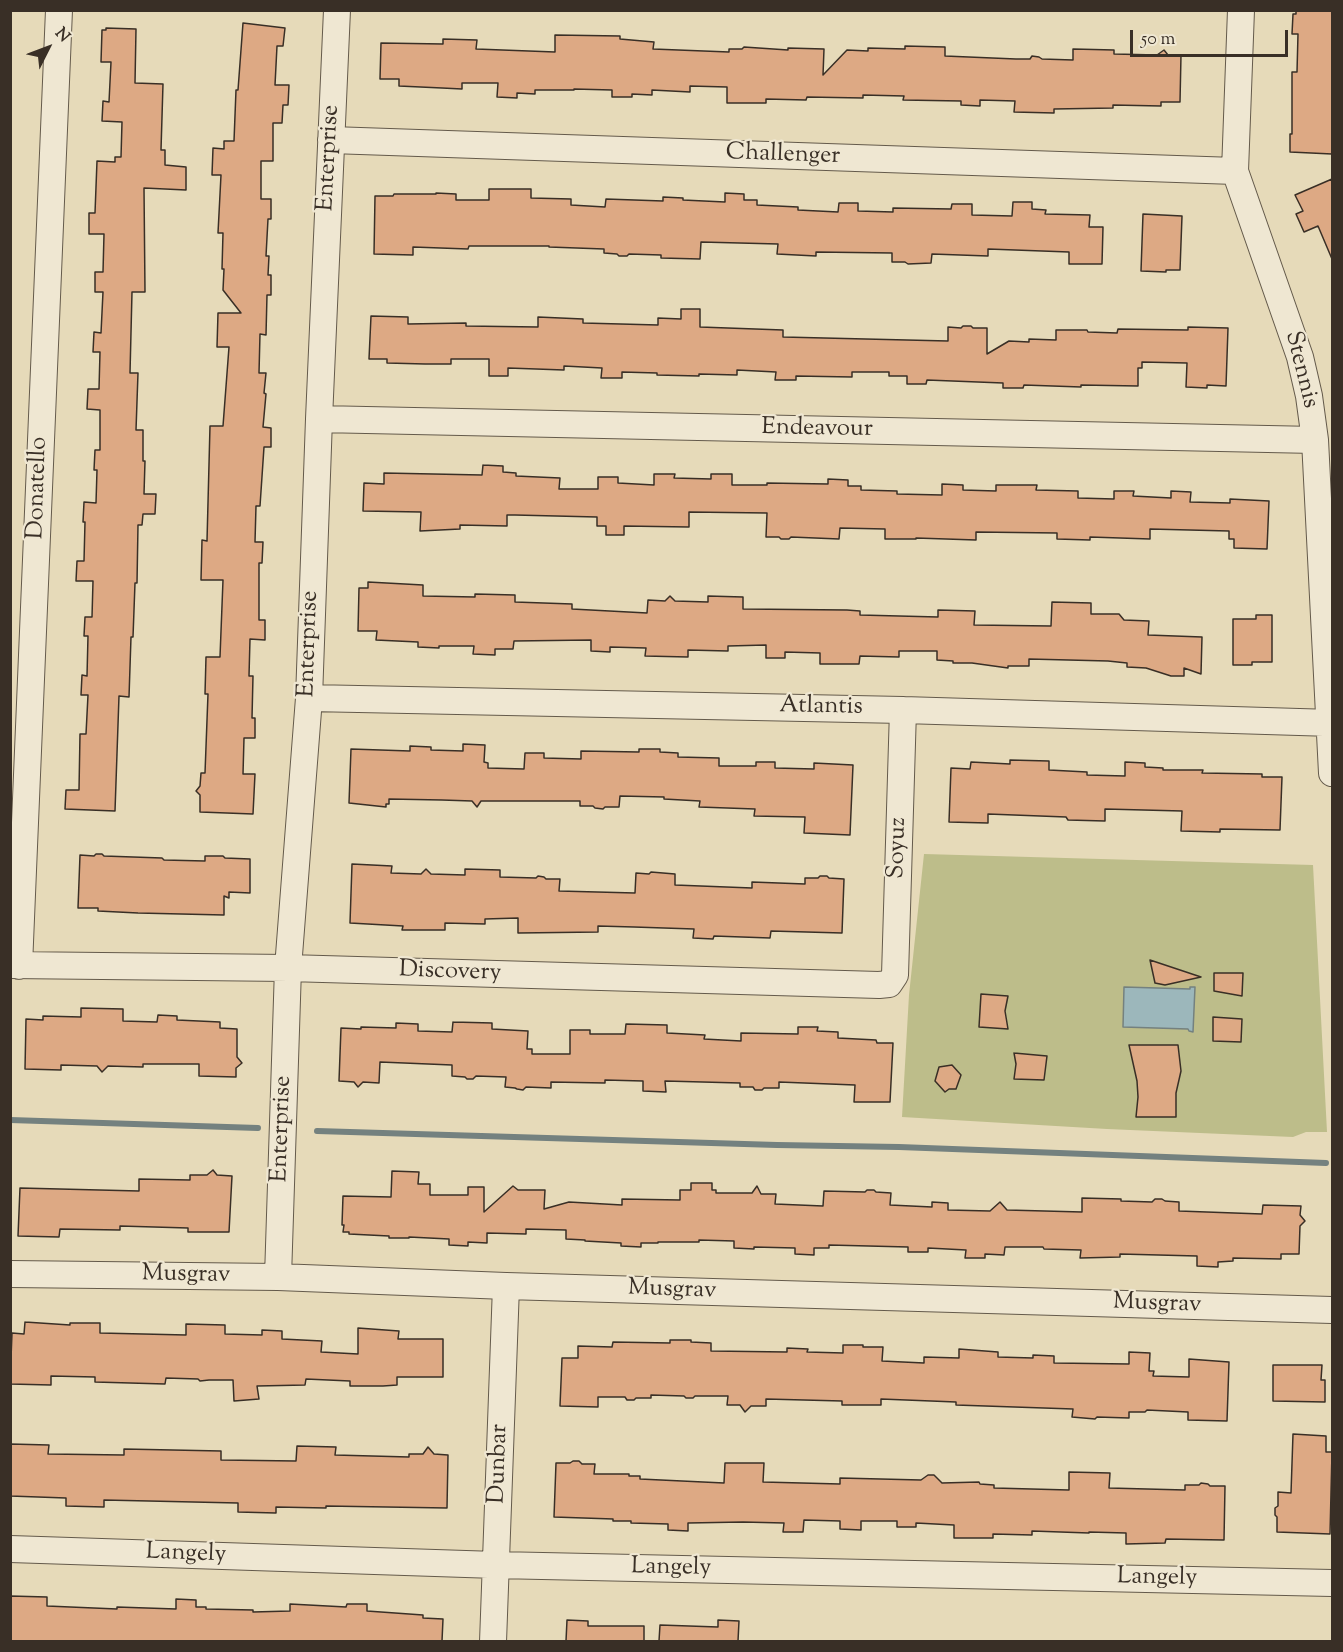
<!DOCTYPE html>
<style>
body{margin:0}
#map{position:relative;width:1343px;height:1652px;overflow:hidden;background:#e6dab9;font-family:"Sorts Mill Goudy",serif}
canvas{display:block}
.frame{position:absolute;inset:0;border:12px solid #392f26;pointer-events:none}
.north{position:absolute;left:18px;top:18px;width:60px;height:60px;-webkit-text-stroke:4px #efe7d2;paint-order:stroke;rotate:48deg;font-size:16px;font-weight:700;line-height:24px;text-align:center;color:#392f26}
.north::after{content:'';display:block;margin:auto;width:21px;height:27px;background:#392f26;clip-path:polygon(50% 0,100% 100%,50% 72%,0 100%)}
.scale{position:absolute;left:1130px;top:30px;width:158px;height:27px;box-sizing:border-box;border:3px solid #392f26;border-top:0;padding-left:8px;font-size:18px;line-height:21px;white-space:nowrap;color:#392f26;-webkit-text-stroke:4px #efe7d2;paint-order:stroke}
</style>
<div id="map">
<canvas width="1343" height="1652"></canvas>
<div class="frame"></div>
<div class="north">N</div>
<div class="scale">50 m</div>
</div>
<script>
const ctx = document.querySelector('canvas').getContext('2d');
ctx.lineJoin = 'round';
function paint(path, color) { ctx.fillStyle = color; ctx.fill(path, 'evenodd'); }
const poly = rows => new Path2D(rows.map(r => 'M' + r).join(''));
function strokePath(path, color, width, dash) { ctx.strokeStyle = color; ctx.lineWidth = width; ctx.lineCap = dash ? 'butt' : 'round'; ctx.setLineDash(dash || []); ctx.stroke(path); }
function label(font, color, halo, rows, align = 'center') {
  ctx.font = font + ' "Sorts Mill Goudy",serif'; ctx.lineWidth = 4.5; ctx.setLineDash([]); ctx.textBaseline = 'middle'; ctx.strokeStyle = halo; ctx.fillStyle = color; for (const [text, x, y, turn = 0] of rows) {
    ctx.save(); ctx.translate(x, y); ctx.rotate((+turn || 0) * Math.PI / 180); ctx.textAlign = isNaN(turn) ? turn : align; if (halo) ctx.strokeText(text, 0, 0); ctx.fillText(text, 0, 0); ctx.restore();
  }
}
paint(poly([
 [924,854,1313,865,1327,1132,1306,1132,1293,1137,1107,1129,902,1117,909,995]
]), '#bdbd8a');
const water = poly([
 [1124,987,1190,989,1190,987,1195,987,1193,1032,1189,1031,1188,1029,1123,1027,1124,987]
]);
paint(water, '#9cb7bb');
strokePath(water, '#74817f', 1.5);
strokePath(poly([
 [10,1120,258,1128],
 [317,1131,777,1145,899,1147,1326,1163]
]), '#74817f', 6);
const building = poly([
 [1296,10,1332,10,1332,154,1290,152,1290,134,1292,134,1292,72,1297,72,1298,34,1292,34,1293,14,1296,14,1296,10],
 [243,23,285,28,283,46,277,46,275,85,289,85,288,105,283,105,282,123,273,123,273,161,261,161,261,199,271,199,271,219,268,219,266,256,269,256,268,275,271,275,271,295,267,295,266,335,260,334,259,373,266,373,264,393,266,394,263,427,271,428,271,447,264,447,260,506,256,506,255,542,263,542,262,563,259,563,259,620,265,620,265,640,250,639,249,676,253,676,252,718,255,718,255,738,244,738,243,774,255,774,253,814,200,812,200,795,196,791,200,786,201,773,205,773,208,694,205,694,206,657,220,657,223,580,201,580,202,540,207,541,210,426,223,426,229,347,217,347,218,313,241,313,223,290,224,269,222,269,223,233,218,233,221,175,212,175,213,148,224,149,224,141,234,141,236,90,238,90,243,23],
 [106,28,136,29,135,83,163,84,161,150,165,150,165,165,186,167,186,190,144,188,145,292,132,292,130,373,138,373,136,430,143,430,143,461,145,461,144,494,156,494,155,514,143,514,142,525,138,525,137,583,135,583,133,637,131,637,129,697,119,696,115,811,65,809,66,790,79,790,80,734,86,734,88,695,81,695,82,675,87,676,88,636,84,636,85,617,92,617,93,581,76,581,77,561,84,561,85,522,83,522,84,502,96,503,97,470,94,470,95,450,100,450,100,410,87,409,88,389,99,389,100,352,93,352,94,332,101,333,103,292,95,292,95,272,103,272,104,234,89,234,89,213,95,213,97,161,115,162,115,157,121,157,122,122,102,121,103,101,109,102,111,62,101,62,102,30,106,30,106,28],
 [555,35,620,36,620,39,654,42,653,49,729,52,729,49,742,49,744,47,788,50,788,48,824,49,823,75,847,50,868,51,868,48,905,49,905,46,945,47,945,56,1016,59,1030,59,1032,56,1039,57,1042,59,1073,60,1073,49,1114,50,1114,54,1157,55,1164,50,1168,55,1181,55,1180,102,1161,102,1161,106,1113,105,1113,108,1054,109,1054,113,1014,112,1015,101,980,100,980,106,961,105,961,101,903,100,904,96,863,95,863,98,807,97,806,100,766,99,766,103,727,103,727,87,690,86,690,92,652,90,652,95,632,94,632,97,612,97,612,90,574,89,574,90,535,90,535,94,517,93,517,98,497,97,498,83,462,83,462,89,442,88,399,86,399,79,380,79,381,43,443,44,443,39,477,40,476,49,555,52,555,35],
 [1332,179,1332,259,1318,226,1304,232,1296,214,1303,211,1295,195,1332,179],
 [489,189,531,189,531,198,571,199,571,205,605,207,606,199,663,201,663,197,683,198,683,200,725,202,725,193,744,194,744,200,757,200,757,205,798,207,798,210,838,212,839,203,858,203,858,211,893,212,893,208,951,209,952,204,972,204,972,215,1012,216,1013,202,1032,202,1032,209,1046,210,1045,214,1090,215,1089,227,1103,227,1102,264,1069,264,1069,252,988,249,988,256,932,254,931,263,908,264,905,262,892,262,892,253,816,252,816,256,777,254,778,244,701,242,700,259,661,258,661,255,629,254,627,256,619,256,617,254,604,253,604,249,549,247,549,246,469,246,468,249,413,247,413,255,374,254,375,196,393,196,394,194,436,194,436,193,456,194,456,200,489,200,489,189],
 [1143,214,1182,216,1180,270,1166,270,1166,272,1141,271,1143,214],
 [681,309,700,309,700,327,783,330,783,337,948,341,948,327,961,328,963,326,971,326,973,328,987,328,987,354,1009,341,1029,342,1029,339,1056,340,1056,330,1087,330,1088,332,1117,333,1118,329,1188,330,1188,327,1228,328,1226,386,1207,385,1207,388,1186,387,1187,363,1142,362,1142,368,1138,368,1138,386,1081,385,1081,387,1024,385,1023,388,1003,388,1003,383,927,380,926,384,907,384,907,376,889,376,889,372,852,372,852,377,796,376,796,380,775,380,776,372,737,370,737,375,699,374,699,376,657,375,657,373,622,372,622,378,601,378,602,368,564,366,564,370,508,368,508,376,489,376,489,359,451,359,451,364,425,364,387,363,387,359,369,359,371,316,408,317,408,324,466,323,466,326,538,327,538,317,583,319,583,323,658,325,658,318,681,319,681,309],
 [483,465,503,466,503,472,516,473,516,476,560,478,559,489,598,489,598,477,618,477,618,483,654,485,654,474,675,474,674,478,711,479,711,474,732,474,732,485,767,485,767,483,828,484,828,479,848,480,848,486,861,486,861,490,897,491,897,494,942,495,942,484,963,485,963,490,996,491,996,485,1037,485,1036,490,1078,491,1078,498,1114,499,1114,491,1134,491,1133,496,1171,498,1171,491,1191,492,1190,502,1230,503,1230,499,1269,501,1267,549,1234,548,1234,539,1229,539,1229,531,1150,529,1150,539,1090,537,1090,540,1057,539,1057,533,976,532,976,540,916,538,916,539,885,539,885,529,840,528,839,539,791,537,789,539,781,539,779,537,766,537,767,513,689,512,689,527,624,526,624,535,606,535,606,526,597,526,597,517,515,515,507,515,507,526,460,525,460,529,420,531,421,512,363,511,364,483,384,484,384,473,482,475,483,465],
 [368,582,423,585,423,596,475,597,475,594,515,595,515,602,572,604,572,609,647,613,648,600,665,601,670,596,675,601,708,602,708,596,743,597,743,609,847,610,860,611,860,615,938,617,938,610,975,611,974,625,1051,626,1052,602,1091,603,1091,614,1119,614,1124,620,1149,621,1148,635,1202,637,1201,674,1184,668,1184,676,1171,676,1146,668,1127,667,1127,663,1108,661,1029,659,1029,666,1008,666,1008,668,972,663,953,663,953,661,937,660,937,651,899,651,899,657,860,656,859,664,820,664,820,653,785,652,785,658,766,658,766,645,728,646,728,651,688,650,688,657,645,656,646,648,610,647,610,652,591,651,591,640,514,641,513,649,495,649,495,655,473,654,474,646,439,646,439,648,418,647,418,642,376,640,377,631,358,631,359,588,368,588,368,582],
 [1256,615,1272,615,1272,662,1252,662,1252,665,1233,665,1233,619,1256,619,1256,615],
 [463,744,485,745,484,762,488,763,488,768,524,769,525,753,544,753,544,758,581,759,581,751,639,752,639,749,660,749,660,752,678,753,678,757,719,758,719,766,756,766,756,762,775,762,775,768,814,769,814,763,853,765,850,835,804,833,805,817,754,816,755,809,699,807,700,801,664,799,664,797,620,796,619,807,605,807,603,809,595,808,593,806,580,806,580,801,481,801,477,807,472,801,442,800,389,799,389,804,386,804,386,807,349,803,351,749,410,751,410,746,431,747,431,750,463,751,463,744],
 [1010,760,1049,761,1049,770,1087,772,1087,775,1125,776,1125,762,1145,763,1145,767,1163,768,1163,770,1203,770,1202,773,1262,774,1262,777,1282,777,1280,830,1220,829,1220,832,1181,831,1182,811,1105,809,1105,821,1068,820,1066,817,988,814,988,823,949,822,951,768,970,769,971,762,1010,764,1010,760],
 [96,854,102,854,104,856,162,858,164,860,205,861,205,856,223,856,225,858,250,859,250,893,229,892,229,898,224,896,224,915,138,913,98,911,98,908,78,908,80,855,94,856,96,854],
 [352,864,392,866,391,873,421,874,426,869,431,874,465,875,465,869,500,870,500,877,536,878,538,876,544,877,546,879,560,879,559,891,635,893,636,873,649,874,651,872,675,874,675,885,752,888,752,882,805,884,805,878,818,878,820,876,827,876,829,878,844,879,842,933,771,931,770,938,714,936,713,939,693,938,694,929,634,927,598,926,598,932,518,933,518,918,485,919,485,924,445,923,445,930,402,930,403,926,350,923,352,864],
 [1150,960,1201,977,1165,985,1155,983,1150,960],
 [1214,973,1243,973,1242,996,1214,991,1214,973],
 [981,994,1008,996,1005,1011,1008,1029,979,1027,981,994],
 [81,1008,123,1009,123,1021,157,1022,158,1015,177,1016,177,1020,220,1022,220,1028,237,1029,237,1057,242,1063,236,1068,236,1077,199,1076,199,1064,143,1064,143,1067,108,1066,102,1072,97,1066,61,1065,61,1070,25,1069,26,1019,43,1020,43,1016,81,1017,81,1008],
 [1213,1017,1242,1019,1241,1042,1213,1041,1213,1017],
 [453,1022,492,1023,492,1029,528,1031,527,1049,532,1049,532,1054,570,1054,570,1030,590,1030,590,1034,625,1034,626,1024,667,1025,667,1033,705,1035,704,1039,741,1041,741,1033,798,1034,798,1027,818,1027,817,1031,838,1032,838,1038,876,1040,877,1043,893,1043,890,1102,854,1102,855,1085,779,1082,779,1088,764,1088,762,1090,755,1090,753,1087,740,1087,740,1083,665,1081,666,1092,643,1091,643,1081,605,1080,605,1083,551,1082,551,1088,526,1087,523,1090,517,1089,515,1088,505,1087,506,1077,476,1076,473,1079,467,1079,465,1077,452,1076,452,1065,380,1062,379,1083,363,1082,358,1087,354,1082,339,1081,341,1028,361,1029,361,1027,396,1028,396,1023,418,1024,418,1031,452,1032,453,1022],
 [1129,1045,1178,1045,1181,1071,1176,1093,1176,1117,1136,1117,1138,1097,1137,1081,1129,1045],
 [1014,1053,1047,1056,1044,1080,1014,1079,1016,1064,1014,1053],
 [952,1065,961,1075,956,1089,949,1089,945,1092,935,1081,939,1067,952,1065],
 [213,1170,217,1175,232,1176,229,1232,188,1232,188,1228,120,1226,120,1230,60,1229,59,1237,18,1236,20,1188,139,1191,139,1179,190,1180,190,1175,207,1175,213,1170],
 [392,1171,419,1172,418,1184,430,1184,430,1195,468,1195,468,1187,484,1187,484,1212,513,1186,518,1190,545,1190,544,1209,569,1202,622,1205,622,1199,680,1200,680,1190,691,1190,691,1183,712,1183,712,1190,716,1190,716,1193,752,1193,757,1186,761,1194,776,1194,775,1204,823,1206,824,1191,865,1192,867,1190,874,1190,876,1192,891,1193,890,1205,932,1207,932,1202,948,1203,948,1210,990,1211,1000,1202,1007,1210,1082,1212,1082,1198,1121,1199,1121,1201,1152,1202,1155,1199,1162,1199,1165,1201,1179,1202,1179,1211,1262,1214,1263,1205,1301,1206,1300,1215,1305,1221,1300,1226,1299,1254,1281,1254,1281,1259,1233,1258,1233,1261,1218,1262,1218,1267,1197,1266,1197,1256,1120,1254,1120,1257,1080,1258,1081,1250,1044,1249,1043,1247,1005,1247,1004,1255,985,1254,985,1258,965,1258,966,1250,928,1248,928,1252,908,1252,908,1247,829,1245,829,1248,814,1248,814,1255,795,1254,795,1248,754,1247,754,1249,734,1248,734,1241,699,1240,699,1242,658,1242,658,1243,641,1243,641,1247,621,1246,621,1243,585,1241,585,1240,566,1239,566,1230,526,1229,526,1234,487,1233,487,1243,468,1242,468,1246,449,1245,449,1239,409,1237,409,1238,389,1238,389,1236,349,1234,349,1232,343,1232,344,1225,342,1225,343,1196,391,1197,392,1171],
 [25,1322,70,1325,70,1323,100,1323,100,1333,186,1335,186,1324,225,1325,225,1334,262,1335,262,1330,282,1331,282,1339,322,1341,321,1352,358,1354,358,1328,399,1331,398,1339,443,1339,443,1377,397,1377,397,1385,383,1386,350,1386,350,1381,306,1379,305,1385,257,1386,259,1399,234,1401,233,1380,209,1380,200,1381,198,1379,166,1378,165,1384,95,1382,95,1377,51,1376,51,1385,10,1384,12,1333,24,1334,25,1322],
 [670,1340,691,1340,691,1342,711,1343,711,1351,787,1352,787,1348,808,1349,807,1352,843,1353,843,1345,863,1345,863,1347,883,1347,882,1361,924,1363,924,1357,959,1358,959,1349,998,1352,998,1357,1033,1358,1033,1355,1054,1356,1054,1363,1129,1364,1129,1352,1150,1353,1149,1371,1154,1371,1153,1376,1189,1377,1189,1359,1229,1362,1227,1421,1188,1420,1188,1412,1147,1410,1145,1412,1129,1412,1129,1418,1097,1417,1095,1419,1072,1417,1073,1409,956,1405,956,1402,881,1399,881,1405,842,1405,842,1401,766,1399,766,1406,751,1406,745,1412,740,1405,727,1405,728,1396,695,1396,693,1398,686,1398,684,1396,651,1395,651,1398,636,1398,634,1400,627,1400,625,1397,598,1397,598,1407,560,1406,562,1358,578,1358,578,1346,612,1347,613,1342,670,1343,670,1340],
 [1273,1365,1322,1365,1321,1380,1325,1380,1325,1402,1273,1401,1273,1365],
 [1293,1434,1326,1436,1326,1452,1332,1452,1330,1534,1277,1532,1277,1517,1275,1515,1275,1508,1278,1506,1278,1492,1291,1493,1293,1434],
 [10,1444,49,1445,48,1454,124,1455,124,1449,221,1451,221,1460,296,1461,297,1446,336,1447,335,1455,409,1457,409,1454,423,1454,428,1447,434,1454,448,1455,447,1508,326,1506,326,1508,276,1507,276,1513,238,1512,238,1503,104,1500,104,1507,66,1506,66,1498,10,1496,10,1444],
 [573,1461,579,1461,582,1464,595,1464,594,1474,629,1474,629,1476,640,1476,640,1479,724,1483,725,1463,764,1463,763,1482,840,1484,840,1478,921,1480,928,1475,934,1475,942,1483,979,1482,980,1484,994,1485,994,1488,1069,1490,1069,1472,1110,1473,1109,1488,1185,1490,1185,1485,1199,1485,1201,1483,1208,1484,1210,1486,1225,1486,1224,1540,1166,1539,1165,1543,1126,1544,1126,1533,1089,1532,1089,1533,1032,1531,1032,1535,993,1534,993,1538,954,1538,954,1525,916,1523,916,1527,897,1527,897,1521,861,1521,861,1530,840,1529,840,1521,804,1520,803,1532,783,1532,784,1523,743,1522,688,1523,688,1531,668,1530,668,1524,631,1523,631,1521,613,1521,613,1519,554,1517,556,1463,570,1463,573,1461],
 [10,1596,47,1597,47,1606,117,1609,117,1607,176,1609,176,1599,196,1600,196,1607,206,1607,206,1609,253,1610,253,1612,290,1611,290,1604,346,1607,347,1604,367,1604,367,1611,423,1615,423,1618,443,1619,442,1641,10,1641,10,1596],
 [567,1620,588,1621,588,1626,644,1626,644,1641,566,1641,567,1620],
 [718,1620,739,1621,738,1641,659,1641,660,1625,718,1627,718,1620]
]);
paint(building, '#dda984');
strokePath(building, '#392f26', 1.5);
const minor = poly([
 [1241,10,1235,171,1300,357,1309,396,1315,440,1332,773],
 [331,140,1235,171],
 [319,419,1315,440],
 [309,698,903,710,1332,723],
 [10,965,288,968,879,985,889,984,895,975,903,710],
 [19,966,59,10],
 [10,1274,278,1277,506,1286,1332,1310],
 [278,1277,288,968,309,698,319,419,337,10],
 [10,1549,496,1565,1332,1583],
 [493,1642,506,1286]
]);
strokePath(minor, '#645a4b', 28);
strokePath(minor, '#efe7d2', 26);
label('24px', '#392f26', '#efe7d2', [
 ["Challenger",783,156,2],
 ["Enterprise",330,158,-87],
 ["Stennis",1300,370,76],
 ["Endeavour",817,430,1],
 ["Donatello",39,488,-88],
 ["Enterprise",310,644,-88],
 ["Atlantis",821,708,1],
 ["Soyuz",899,848,-88],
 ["Discovery",450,973,2],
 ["Enterprise",283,1129,-88],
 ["Musgrav",186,1276,1],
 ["Musgrav",672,1291,2],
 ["Musgrav",1157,1305,2],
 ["Dunbar",500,1464,-88],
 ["Langely",186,1555,2],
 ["Langely",671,1569,1],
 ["Langely",1157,1579,1]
]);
</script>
